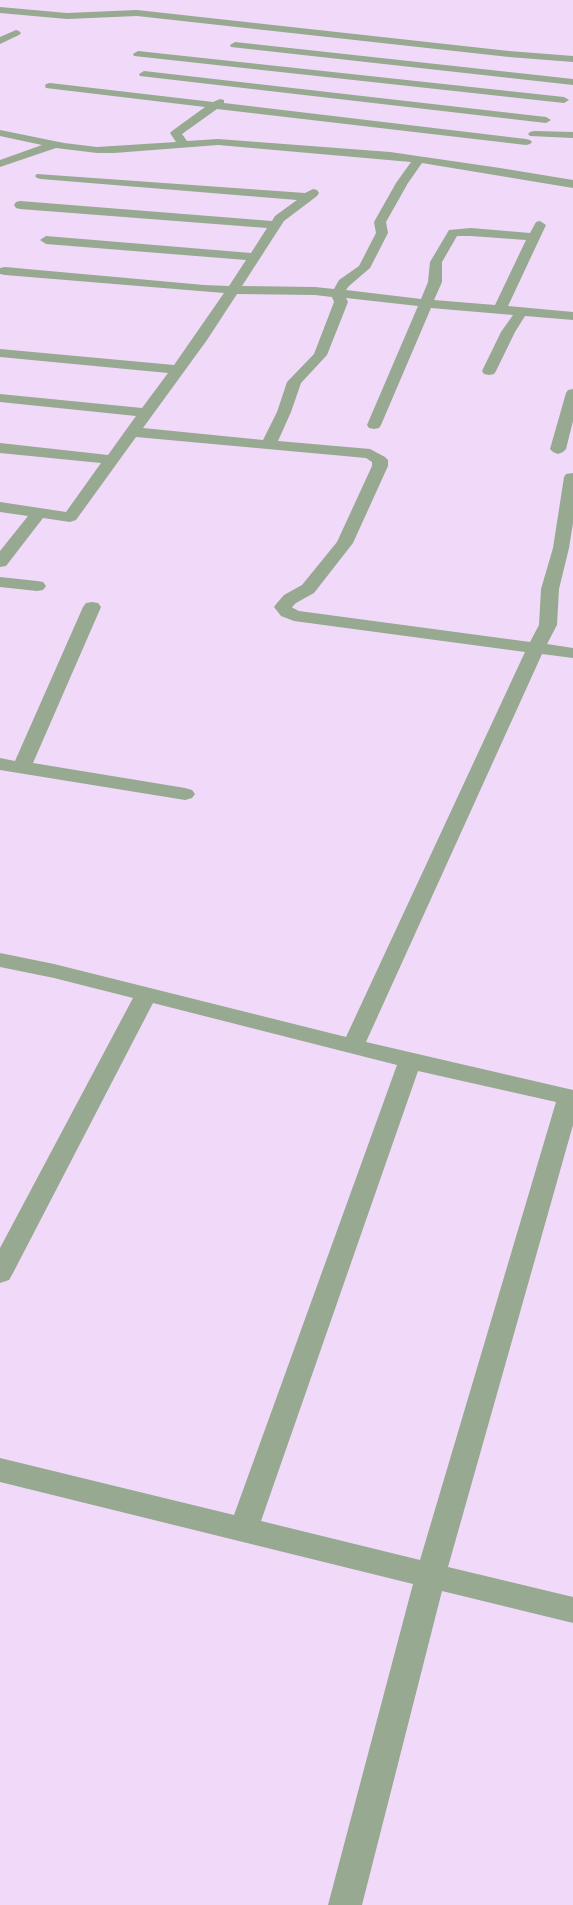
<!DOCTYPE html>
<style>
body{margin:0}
canvas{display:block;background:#f1d9fa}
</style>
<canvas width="573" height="1905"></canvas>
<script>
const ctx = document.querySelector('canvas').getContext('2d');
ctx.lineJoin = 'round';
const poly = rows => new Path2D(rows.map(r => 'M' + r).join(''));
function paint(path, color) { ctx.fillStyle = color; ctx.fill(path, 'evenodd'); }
paint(poly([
 [0,7,67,13,137,10,509,51,573,56,573,62,509,57,137,16,67,19,0,13,0,7],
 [16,30,19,31,21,33,19,35,0,44,0,37,16,30],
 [235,42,573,79,573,85,231,47,230,45,235,42],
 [138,51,564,97,569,100,564,103,134,56,133,54,138,51],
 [144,71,546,117,551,120,546,123,140,76,139,74,144,71],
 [50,83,213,102,220,99,224,100,224,103,526,139,530,140,532,142,530,144,526,145,217,109,182,134,187,141,218,139,390,152,500,168,573,180,573,188,422,163,408,183,386,222,388,233,370,268,349,286,346,290,421,299,428,282,430,262,449,230,471,228,530,233,536,222,540,221,546,225,508,306,573,312,573,320,525,316,515,332,496,371,494,374,489,375,484,374,482,371,501,332,513,315,431,308,381,425,379,428,374,429,369,428,367,425,418,306,346,298,348,302,327,355,301,383,291,412,278,441,370,449,385,457,388,460,388,466,353,543,314,593,296,603,292,607,293,608,299,611,530,642,539,625,541,589,553,548,564,477,566,474,573,473,573,523,569,548,559,589,557,625,547,644,573,648,573,658,542,654,366,1042,573,1090,573,1125,448,1567,573,1597,573,1623,442,1591,362,1905,328,1905,413,1584,0,1482,0,1458,234,1515,397,1065,153,1003,13,1273,9,1280,0,1283,0,1248,133,998,54,978,0,967,0,953,54,964,346,1037,525,652,294,621,281,616,274,607,277,603,284,595,302,585,337,542,372,466,372,462,366,458,136,437,76,520,70,522,43,518,6,566,0,567,0,551,28,516,0,512,0,502,66,512,101,463,0,453,0,443,108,455,136,416,0,402,0,394,142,408,168,373,0,357,0,349,174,365,224,293,5,275,0,274,0,268,5,267,204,285,229,286,246,260,46,244,40,240,46,236,251,253,267,228,20,209,16,208,14,205,16,202,20,201,272,221,275,216,297,200,41,179,37,178,35,176,37,174,305,193,313,189,317,190,319,193,317,196,284,221,242,286,315,287,334,289,339,280,359,266,376,233,374,222,396,183,411,162,218,145,114,153,97,153,56,148,0,167,0,160,42,145,0,136,0,130,64,143,97,147,176,142,170,133,172,131,205,107,46,88,45,86,46,84,50,83],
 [457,236,471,236,526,240,495,305,434,300,442,282,442,262,457,236],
 [237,294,315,295,332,297,334,302,314,354,287,382,277,412,263,440,143,428,207,340,237,294],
 [418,1071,556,1102,420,1560,261,1521,418,1071],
 [534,131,573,132,573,138,530,136,528,134,530,132,534,131],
 [573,389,573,421,566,449,563,452,558,454,553,452,550,449,566,393,568,390,573,389],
 [0,577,37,581,43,582,46,586,43,590,37,591,0,587,0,577],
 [92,602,98,603,101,607,33,763,185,788,192,790,195,794,192,798,185,800,0,770,0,758,15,761,83,607,86,603,92,602]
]), '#97a990');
</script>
